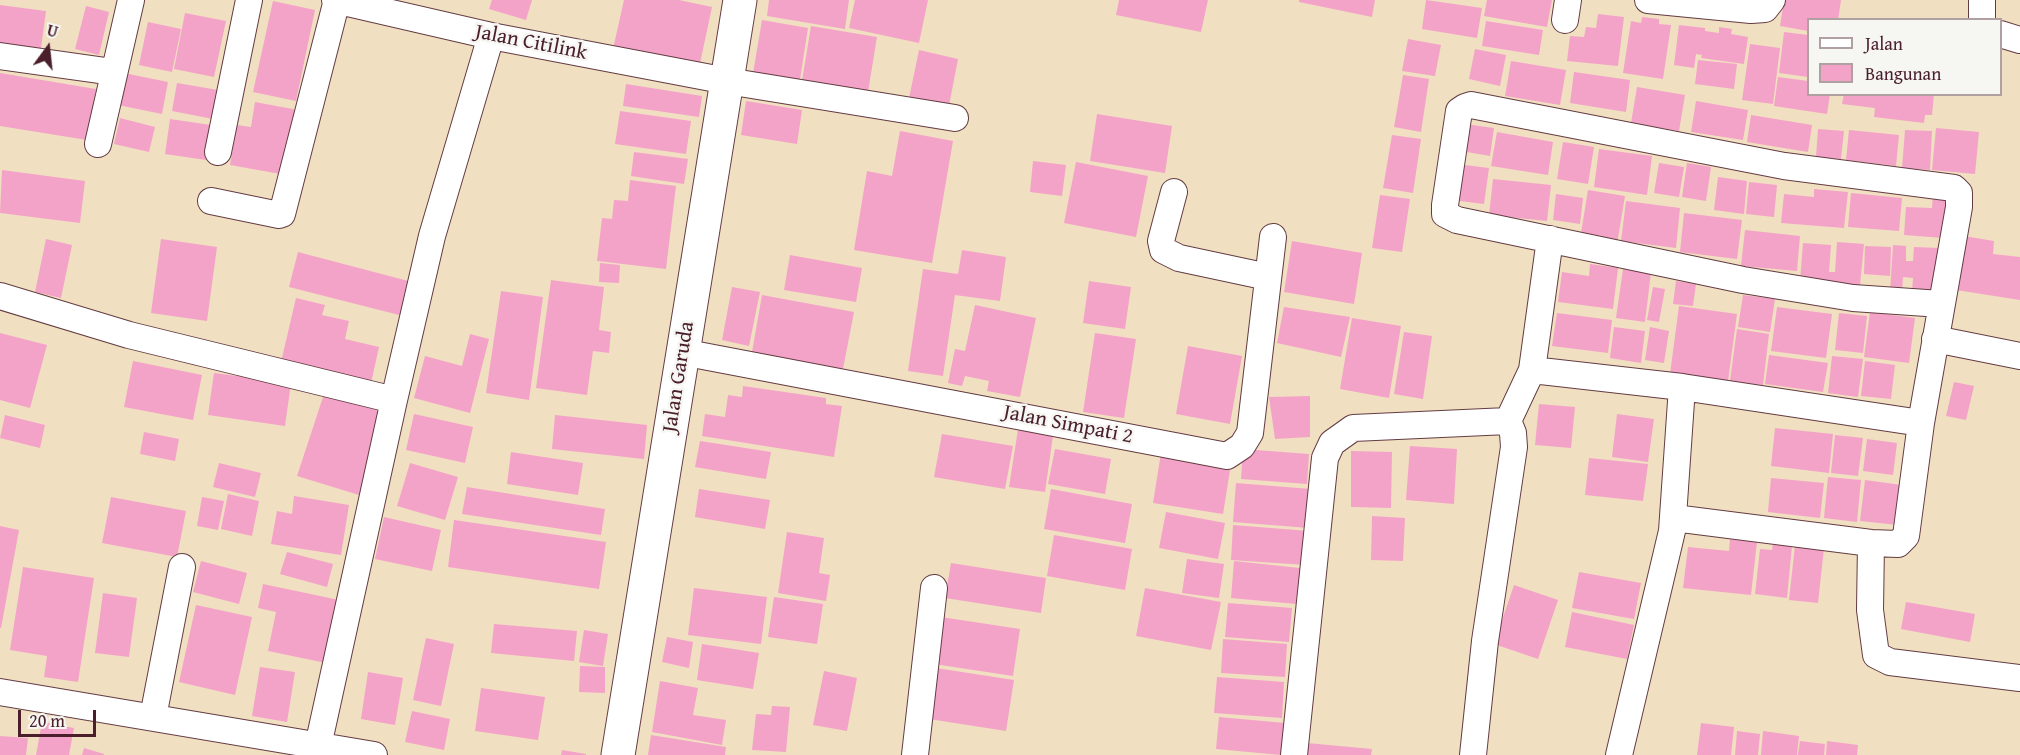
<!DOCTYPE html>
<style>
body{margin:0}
#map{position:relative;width:2020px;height:755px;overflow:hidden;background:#f1dfc1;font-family:"Gentium Book Plus",serif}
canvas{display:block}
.legend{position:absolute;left:1807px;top:18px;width:195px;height:78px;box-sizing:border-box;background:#f6f6f2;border:2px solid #b1a0a2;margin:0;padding:8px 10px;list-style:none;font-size:18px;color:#4a1f2b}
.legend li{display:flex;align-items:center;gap:12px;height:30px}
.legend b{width:30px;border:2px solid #b1a0a2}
.north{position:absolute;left:18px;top:18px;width:60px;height:60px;-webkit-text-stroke:4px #f6f6f2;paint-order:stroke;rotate:15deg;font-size:16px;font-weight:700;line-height:24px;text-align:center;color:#4a1f2b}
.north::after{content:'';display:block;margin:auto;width:21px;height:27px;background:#4a1f2b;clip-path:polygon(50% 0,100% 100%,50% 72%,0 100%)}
.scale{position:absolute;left:18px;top:710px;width:78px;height:27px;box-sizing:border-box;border:3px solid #4a1f2b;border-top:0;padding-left:8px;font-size:18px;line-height:21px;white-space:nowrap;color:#4a1f2b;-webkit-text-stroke:4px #f6f6f2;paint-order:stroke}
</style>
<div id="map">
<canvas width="2020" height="755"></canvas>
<ul class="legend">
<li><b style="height:8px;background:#fff"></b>Jalan</li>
<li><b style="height:16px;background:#f4a3c8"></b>Bangunan</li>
</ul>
<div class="north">U</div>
<div class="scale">20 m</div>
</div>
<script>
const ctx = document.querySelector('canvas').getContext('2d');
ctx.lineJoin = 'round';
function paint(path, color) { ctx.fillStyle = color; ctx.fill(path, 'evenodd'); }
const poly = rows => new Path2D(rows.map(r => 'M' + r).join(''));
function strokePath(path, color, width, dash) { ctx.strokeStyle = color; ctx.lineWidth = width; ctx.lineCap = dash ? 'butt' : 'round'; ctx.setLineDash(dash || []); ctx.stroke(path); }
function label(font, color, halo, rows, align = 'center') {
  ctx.font = font + ' "Gentium Book Plus",serif'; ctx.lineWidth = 5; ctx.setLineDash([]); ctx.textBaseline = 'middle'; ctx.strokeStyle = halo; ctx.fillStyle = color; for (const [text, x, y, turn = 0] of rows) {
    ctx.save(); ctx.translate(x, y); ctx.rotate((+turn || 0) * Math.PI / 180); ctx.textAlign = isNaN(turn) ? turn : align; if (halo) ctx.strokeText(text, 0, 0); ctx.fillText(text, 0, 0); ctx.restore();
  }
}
paint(poly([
 [492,0,532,0,526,20,489,9],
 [624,0,679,0,712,7,699,68,613,49],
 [769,0,849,0,845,29,767,16],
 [855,0,928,0,919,43,849,28],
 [1119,0,1208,0,1201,32,1116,15],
 [1299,0,1375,0,1372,17,1299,2],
 [1426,0,1482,8,1477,38,1422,29],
 [1487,0,1552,0,1547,27,1484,16],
 [1784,0,1841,0,1838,20,1808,20,1808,31,1780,26],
 [273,1,315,10,296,101,253,92],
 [0,5,46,11,41,48,0,43],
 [86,6,109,12,99,55,75,49],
 [185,13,226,21,214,77,174,69],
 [1598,14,1624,17,1618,66,1567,61,1570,36,1584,37,1586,27,1596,28],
 [1642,17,1659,19,1659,24,1671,25,1663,79,1623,73,1631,21,1641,23],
 [762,20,808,28,799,86,752,79],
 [1486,21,1543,30,1539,55,1482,46],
 [148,22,181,29,172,72,139,65],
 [1679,25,1705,28,1705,31,1719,33,1719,27,1732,29,1731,34,1748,37,1744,64,1701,58,1702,55,1696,54,1694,68,1674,65],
 [811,26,877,37,867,98,801,87],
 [1784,32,1808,35,1808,77,1779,73],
 [1408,39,1441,45,1435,76,1402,71],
 [1750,44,1780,48,1773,104,1742,100],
 [1475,49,1506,55,1500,86,1469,79],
 [919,50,958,59,948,111,908,103],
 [1698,60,1737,64,1734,89,1695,84],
 [1511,61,1566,70,1560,105,1505,96],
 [119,72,168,82,162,114,113,104],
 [1574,72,1630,80,1626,112,1570,103],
 [0,73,96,89,87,140,0,126],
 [1403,75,1429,79,1421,132,1394,127],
 [1778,77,1808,81,1808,94,1830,94,1827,114,1774,106],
 [177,83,218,90,213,119,172,111],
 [626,84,702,96,699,117,623,106],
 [1637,87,1685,95,1679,131,1631,123],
 [1844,94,1934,94,1932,115,1925,115,1924,123,1874,117,1875,108,1842,104],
 [746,101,802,110,797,144,741,135],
 [1696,101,1748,110,1743,140,1691,132],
 [255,102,298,110,286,175,230,165,237,125,251,127],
 [620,111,691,121,686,154,615,144],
 [1097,114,1172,126,1165,173,1090,161],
 [1751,115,1812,125,1808,152,1747,142],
 [120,118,155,127,149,152,114,144],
 [170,119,211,125,206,160,165,154],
 [1465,124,1494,128,1490,156,1461,151],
 [1936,128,1979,132,1975,174,1932,170],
 [1818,129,1844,131,1841,159,1816,157],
 [1849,130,1899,135,1896,166,1846,160],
 [1905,130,1932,131,1930,170,1902,168],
 [900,131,953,141,932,263,854,250,867,171,892,176],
 [1497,132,1553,142,1548,175,1491,166],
 [1392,135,1421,139,1413,193,1383,188],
 [1563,142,1594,147,1588,184,1557,179],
 [1599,149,1652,156,1647,195,1594,187],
 [634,152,688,159,684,184,631,176],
 [1033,161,1066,165,1062,196,1030,192],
 [1076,162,1148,176,1136,237,1064,223],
 [1659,163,1684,167,1679,197,1654,193],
 [1687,163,1711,167,1706,201,1682,197],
 [1457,164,1489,168,1484,204,1452,200],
 [2,170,85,181,80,223,0,213],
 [1718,177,1747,181,1744,214,1714,210],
 [1493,179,1551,185,1547,221,1489,215],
 [630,180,676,186,666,269,597,261,602,218,612,219,614,200,628,201],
 [1749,182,1777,185,1774,217,1746,214],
 [1814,189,1848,192,1844,228,1781,223,1784,194,1814,197],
 [1588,190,1625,196,1617,244,1601,242,1602,236,1581,233],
 [1851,193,1902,198,1899,231,1848,227],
 [1556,194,1583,198,1580,224,1553,220],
 [1933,194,1946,194,1943,238,1904,235,1906,207,1932,208],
 [1380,195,1410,199,1402,252,1372,248],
 [1626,201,1680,208,1676,248,1621,241],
 [1684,213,1742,220,1737,259,1680,252],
 [1745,230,1800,236,1797,271,1741,266],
 [1964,236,1994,241,1993,254,2020,257,2020,300,1956,290],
 [46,239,72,245,61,298,35,292],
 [161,239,217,247,207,321,151,313],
 [1292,241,1362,253,1354,304,1284,292],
 [1837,242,1864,244,1860,285,1800,281,1803,243,1831,245,1829,272,1835,272],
 [1893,245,1906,246,1906,261,1913,261,1914,247,1939,248,1937,293,1912,292,1913,278,1903,277,1902,293,1890,292],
 [1865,246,1891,247,1890,276,1864,274],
 [962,250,1006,257,1000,301,955,295,943,376,908,371,923,269,958,274],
 [298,252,412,282,403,316,289,287],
 [790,255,862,268,856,302,784,290],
 [600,263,620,265,619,283,599,282],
 [1590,264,1618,268,1613,309,1558,302,1562,272,1589,276],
 [1623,269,1651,272,1645,322,1616,318],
 [551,280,604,287,599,330,611,332,609,353,593,351,587,395,536,388],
 [1089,281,1131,287,1125,329,1083,323],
 [1676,281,1696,284,1693,306,1673,304],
 [732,287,760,292,749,346,722,340],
 [1653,287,1665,289,1659,322,1647,320],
 [501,291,543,297,529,400,486,393],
 [762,295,854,312,843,369,752,352],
 [1743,295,1775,299,1770,332,1738,327],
 [296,298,325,305,322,315,349,321,345,339,379,347,371,383,281,362],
 [975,305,1036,318,1020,397,987,391,989,381,965,376,962,386,948,383,955,349,965,351],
 [1679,306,1737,314,1728,381,1670,374],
 [1284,307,1350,317,1341,357,1277,343],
 [1777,307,1832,314,1826,358,1771,351],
 [1870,312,1915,318,1909,363,1864,357],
 [1557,313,1612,320,1608,353,1552,346],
 [1839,313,1867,316,1863,353,1835,350],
 [1352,318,1401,326,1389,398,1340,389],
 [1614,327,1645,331,1641,363,1610,358],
 [1650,327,1669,331,1664,363,1645,360],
 [1737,329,1769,334,1763,385,1730,381],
 [1404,332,1432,336,1423,399,1394,394],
 [0,333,47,345,30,408,0,400],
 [1095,333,1136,339,1124,418,1083,412],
 [470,334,489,339,470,413,414,398,425,356,462,366],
 [1188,346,1242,356,1230,424,1176,414],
 [1769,355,1828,363,1823,392,1765,384],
 [1832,356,1863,359,1858,397,1828,393],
 [133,361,202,375,193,420,124,407],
 [1865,361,1895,365,1891,399,1861,396],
 [214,373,291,383,285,426,208,415],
 [1954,382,1974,386,1966,420,1946,416],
 [743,386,826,398,826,404,842,406,834,457,702,436,705,414,725,417,728,395,742,397],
 [324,394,385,413,359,495,297,476],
 [1310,396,1310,437,1275,439,1269,397],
 [1539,404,1575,407,1571,448,1535,445],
 [414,414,473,427,465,463,406,450],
 [1617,414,1654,419,1648,462,1612,457],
 [5,415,45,425,40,448,0,438],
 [555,415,647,425,644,459,552,449],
 [1019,423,1054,429,1045,492,1009,487],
 [1775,428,1833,434,1829,473,1771,466],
 [144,432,179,439,175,461,140,454],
 [942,434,1013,446,1005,489,934,477],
 [1835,435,1863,438,1858,476,1831,473],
 [1867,439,1897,443,1893,475,1863,471],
 [700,441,771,452,766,479,695,467],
 [1410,446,1457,449,1454,504,1406,500],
 [1055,449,1111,459,1105,494,1048,484],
 [1243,449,1309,454,1307,484,1241,479],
 [1351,451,1392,452,1391,508,1351,507],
 [511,452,583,463,578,495,507,484],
 [1161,453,1231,464,1223,514,1153,503],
 [1589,458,1648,464,1643,501,1585,495],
 [219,463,261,473,255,497,213,487],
 [410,463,458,477,445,520,397,506],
 [1828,477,1861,480,1857,522,1824,518],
 [1771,478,1824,483,1820,518,1768,512],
 [1865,480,1902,485,1898,525,1860,521],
 [1236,483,1311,489,1308,528,1233,522],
 [467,487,605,509,601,535,462,514],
 [699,489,770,500,765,529,695,517],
 [1051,489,1132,504,1125,543,1044,529],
 [228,494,259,501,252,536,221,529],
 [294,496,349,505,341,555,271,544,277,511,292,514],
 [111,497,186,511,177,557,102,543],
 [202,497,224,501,218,530,197,526],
 [1166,512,1225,523,1218,559,1159,548],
 [1372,516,1405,518,1403,561,1371,560],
 [384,517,441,530,432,571,375,559],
 [454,520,606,542,599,589,448,567],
 [1233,525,1309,531,1306,565,1231,560],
 [0,526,19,530,1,628,0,628],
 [787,532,824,538,819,573,830,575,826,601,778,593],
 [1054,535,1132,549,1125,590,1047,576],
 [1730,539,1757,542,1751,595,1683,588,1688,547,1729,551],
 [1773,544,1792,546,1787,598,1755,594,1760,549,1772,550],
 [1795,545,1824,548,1818,603,1789,600],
 [287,552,333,564,327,587,280,574],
 [1187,559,1224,564,1219,598,1182,593],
 [201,561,247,573,239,604,193,592],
 [1234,561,1300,568,1296,604,1231,598],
 [951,563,1046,578,1041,613,945,598],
 [23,567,94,578,78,682,44,677,47,656,10,650],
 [1579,572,1641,583,1634,619,1572,608],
 [263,584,339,600,326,663,268,651,276,612,258,608],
 [1514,585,1558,600,1538,659,1494,644],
 [694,588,767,597,761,644,688,635],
 [1145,588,1221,602,1211,650,1136,636],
 [103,593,137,598,129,657,95,653],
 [774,597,823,604,817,644,768,637],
 [1906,602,1975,614,1970,642,1901,629],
 [1228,603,1292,608,1289,642,1225,637],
 [196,605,252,617,235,695,179,682],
 [1572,612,1634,625,1627,659,1565,647],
 [941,617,1020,629,1013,676,934,664],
 [494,624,577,631,574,661,491,653],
 [584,630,608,634,603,666,579,662],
 [667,637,693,642,689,668,662,662],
 [426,638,454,644,441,706,413,700],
 [1223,639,1287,644,1285,677,1221,673],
 [702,644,759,653,753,689,697,680],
 [580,666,605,667,605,693,579,692],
 [260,667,295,672,287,722,252,716],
 [936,668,1014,680,1006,731,929,719],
 [824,671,857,678,847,731,813,725],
 [368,672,403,678,395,725,361,719],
 [1217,677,1284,682,1282,718,1214,713],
 [660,681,698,688,693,715,726,720,722,745,652,732],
 [481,688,545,697,538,740,475,731],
 [772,706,790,707,786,752,752,750,756,714,771,715],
 [412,711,450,719,444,750,405,742],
 [1219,717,1285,723,1281,755,1216,749],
 [42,722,74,728,69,755,36,755],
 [1701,723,1734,727,1731,755,1697,755],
 [1737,731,1760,734,1758,755,1735,755],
 [1763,731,1799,736,1797,755,1761,755],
 [651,735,726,747,725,755,648,755],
 [0,736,28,738,26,755,0,755],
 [1800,741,1825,744,1824,755,1798,755],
 [1827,741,1858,745,1857,755,1826,755],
 [1307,743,1372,749,1371,755,1306,755],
 [84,748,104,754,104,755,82,755],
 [562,750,586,754,586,755,561,755]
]), '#f4a3c8');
const minor = poly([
 [335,0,491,36,727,81,955,118],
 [1648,0,1751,10,1765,9,1772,0],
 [1565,20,1568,0],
 [1982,20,1982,0],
 [2000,34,2020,40],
 [0,56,113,72],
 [98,144,131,0],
 [218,152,249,0],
 [1174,192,1161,241,1163,250,1179,258,1268,277],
 [211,201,279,215,282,214,337,0],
 [0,296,129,335,394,400,318,746],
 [1935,339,2020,356],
 [682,352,1227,456,1242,446,1250,433,1273,237],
 [1532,370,1550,239],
 [394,400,432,236,491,36],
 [1674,518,1871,543,1898,544,1906,536,1921,423,1959,207,1959,193,1954,188,1784,166,1471,105,1465,107,1459,111,1445,205,1445,214,1457,220,1743,280,1853,298,1941,304],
 [1871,543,1870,610,1876,655,1890,662,2020,678],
 [0,692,374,755],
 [153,717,182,567],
 [915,755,934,588],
 [1294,755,1325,458,1332,443,1353,428,1508,421,1532,370,1682,387],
 [1473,755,1485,641,1514,447,1513,433,1508,421],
 [1619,755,1672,531,1682,387,1921,423]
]);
const tertiary = poly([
 [618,755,740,0]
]);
strokePath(minor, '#633c42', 28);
strokePath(tertiary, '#633c42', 35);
strokePath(minor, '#fff', 26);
strokePath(tertiary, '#fff', 33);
label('21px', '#4a1f2b', '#f6f6f2', [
 ["Jalan Citilink",531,43,11],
 ["Jalan Garuda",679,377,-81],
 ["Jalan Simpati 2",1068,425,11]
]);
</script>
